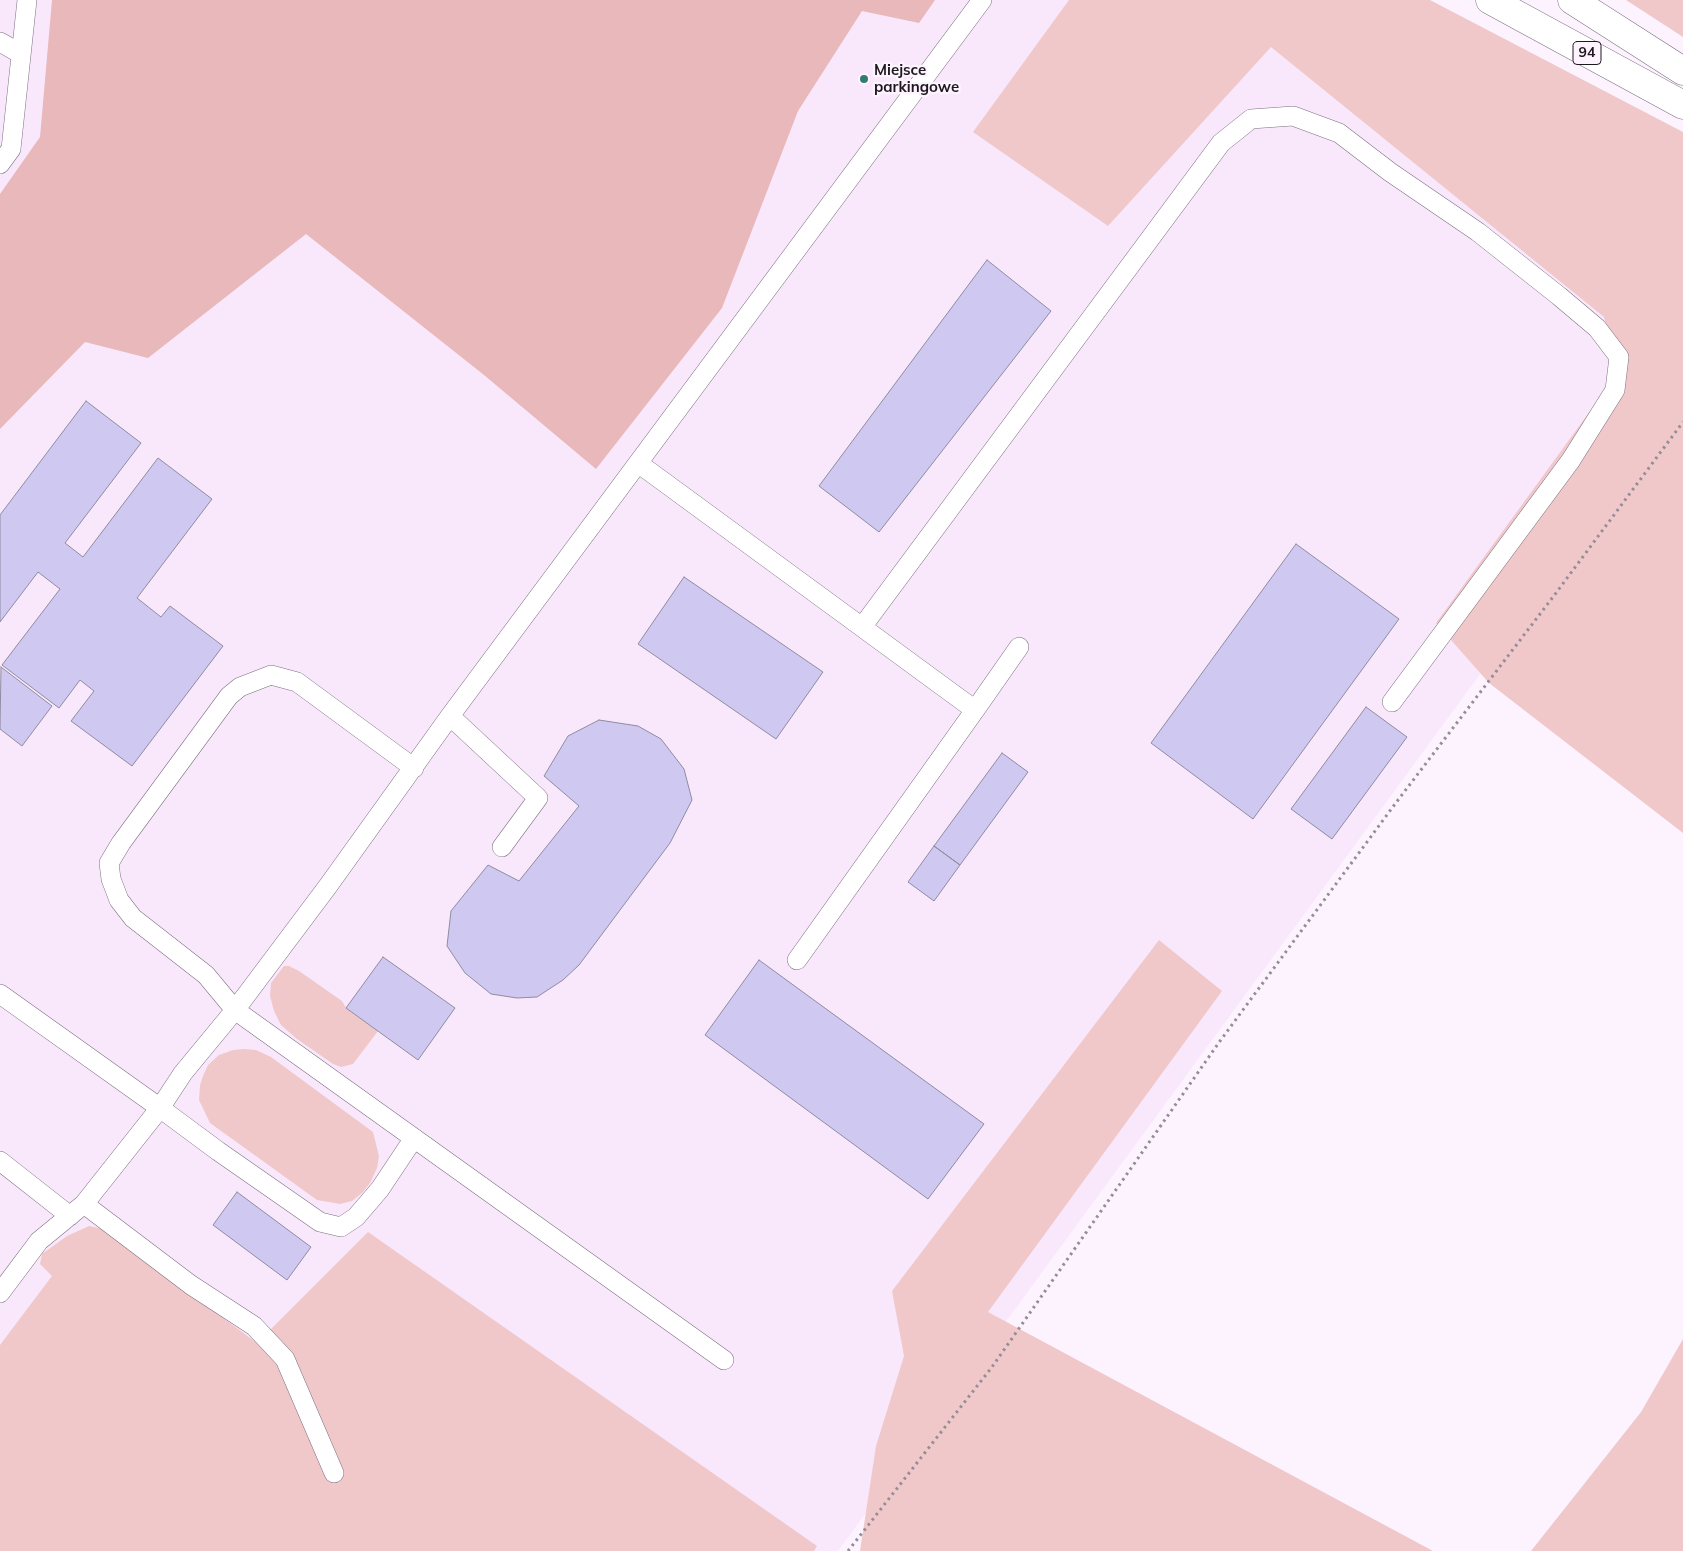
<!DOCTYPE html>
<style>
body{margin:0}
canvas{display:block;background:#fdf3ff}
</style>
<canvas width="1683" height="1551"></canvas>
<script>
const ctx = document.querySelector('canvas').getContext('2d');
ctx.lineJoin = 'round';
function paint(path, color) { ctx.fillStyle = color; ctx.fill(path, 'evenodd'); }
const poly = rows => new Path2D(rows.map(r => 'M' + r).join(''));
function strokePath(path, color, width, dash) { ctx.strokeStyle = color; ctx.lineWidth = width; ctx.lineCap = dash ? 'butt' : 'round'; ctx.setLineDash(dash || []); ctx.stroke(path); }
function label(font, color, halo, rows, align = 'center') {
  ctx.font = font + ' Mulish,sans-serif'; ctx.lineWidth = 4.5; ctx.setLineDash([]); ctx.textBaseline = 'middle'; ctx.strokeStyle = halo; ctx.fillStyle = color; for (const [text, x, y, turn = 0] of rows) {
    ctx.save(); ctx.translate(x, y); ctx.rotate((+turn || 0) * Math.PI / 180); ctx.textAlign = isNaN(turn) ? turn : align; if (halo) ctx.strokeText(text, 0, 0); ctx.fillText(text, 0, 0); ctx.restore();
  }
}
paint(poly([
 [0,0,1341,0,1683,397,838,1551,0,1551]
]), '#f9e8fc');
paint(poly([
 [1069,0,1430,0,1683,132,1683,833,1489,683,1436,623,1617,374,1604,317,1271,47,1108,226,973,132],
 [1626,0,1683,0,1683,37],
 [1159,940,1222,991,988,1312,1433,1551,860,1551,876,1446,904,1356,892,1291],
 [284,966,289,966,299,971,342,1001,346,1008,378,1031,353,1064,341,1067,333,1064,297,1039,281,1025,274,1011,270,996,271,983],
 [244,1049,256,1050,271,1057,373,1132,379,1156,377,1168,370,1183,362,1193,352,1201,340,1204,317,1200,210,1123,199,1100,200,1085,203,1076,208,1065,219,1055,233,1050],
 [89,1226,103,1229,257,1343,368,1232,817,1546,814,1551,0,1551,0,1345,52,1276,40,1264,42,1254,67,1236],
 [1683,1339,1683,1551,1531,1551,1641,1412]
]), '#f0c8ca');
paint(poly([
 [52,0,935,0,919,23,862,11,798,111,722,308,596,469,484,375,306,234,148,358,85,342,0,429,0,194,40,137]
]), '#e8b8bb');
const building = poly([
 [987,260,1051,311,879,532,819,486,987,260],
 [86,401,141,443,65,543,83,557,158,458,212,499,137,598,161,617,170,606,223,646,132,766,71,721,94,691,80,680,59,708,2,665,60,589,38,572,0,622,0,515,86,401],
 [1296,544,1399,619,1253,819,1151,743,1296,544],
 [684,577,823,672,776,739,638,644,684,577],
 [1,667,52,706,22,746,0,729,1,667],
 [1366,707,1407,737,1332,839,1291,809,1366,707],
 [599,720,638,726,661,739,684,769,692,800,670,843,579,965,563,980,537,997,517,998,491,994,465,973,447,946,451,911,488,865,519,881,579,806,544,776,568,736,599,720],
 [1002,753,1028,772,960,865,934,846,1002,753],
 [934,846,960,865,934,901,908,882,934,846],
 [383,957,455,1008,418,1060,346,1008,383,957],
 [759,960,984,1124,928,1199,705,1035,759,960],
 [237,1192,311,1247,287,1280,213,1225,237,1192]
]);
paint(building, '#cfc8f0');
strokePath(building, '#908ca1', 1);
const service = poly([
 [0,42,21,54],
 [0,164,11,149,27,0],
 [638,463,975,710,797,960],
 [862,627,1221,143,1251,119,1293,116,1339,133,1390,172,1478,232,1559,296,1597,328,1619,357,1615,390,1571,460,1392,702],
 [975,710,1019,647],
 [450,716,538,798,502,847],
 [414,768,297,682,271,675,240,687,229,696,121,843,109,863,111,879,119,900,133,918,206,975,235,1010,724,1360],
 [0,994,160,1108,183,1073,235,1010,328,886,450,716,982,0],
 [0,1161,70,1216],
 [84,1204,191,1285,254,1326,285,1359,334,1473],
 [0,1293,39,1241,84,1204,160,1108,218,1151,320,1222,341,1227,356,1217,380,1189,414,1138]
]);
const primary = poly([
 [1490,0,1683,105],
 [1572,0,1683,71]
]);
strokePath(service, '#7d6f80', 20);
strokePath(primary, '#7d6f80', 29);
strokePath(poly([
 [848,1551,992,1367,1220,1041,1398,800,1553,597,1683,422]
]), '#948c96', 3, [2.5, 4]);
strokePath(service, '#fff', 19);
strokePath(primary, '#fff', 28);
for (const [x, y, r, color] of [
 [864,79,5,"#337a71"]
]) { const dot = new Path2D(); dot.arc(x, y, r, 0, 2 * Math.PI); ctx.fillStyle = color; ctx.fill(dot); strokePath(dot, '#fdf3ff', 2); }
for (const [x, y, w] of [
 [1587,53,28]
]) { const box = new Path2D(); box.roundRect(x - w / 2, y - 11.5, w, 23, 4); ctx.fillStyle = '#fdf3ff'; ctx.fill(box); strokePath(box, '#1e181f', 1); }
label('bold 14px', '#1e181f', null, [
 ["94",1587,53]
]);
label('bold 15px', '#1e181f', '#fdf3ff', [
 ["Miejsce",874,70],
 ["parkingowe",874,87]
], 'left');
</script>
